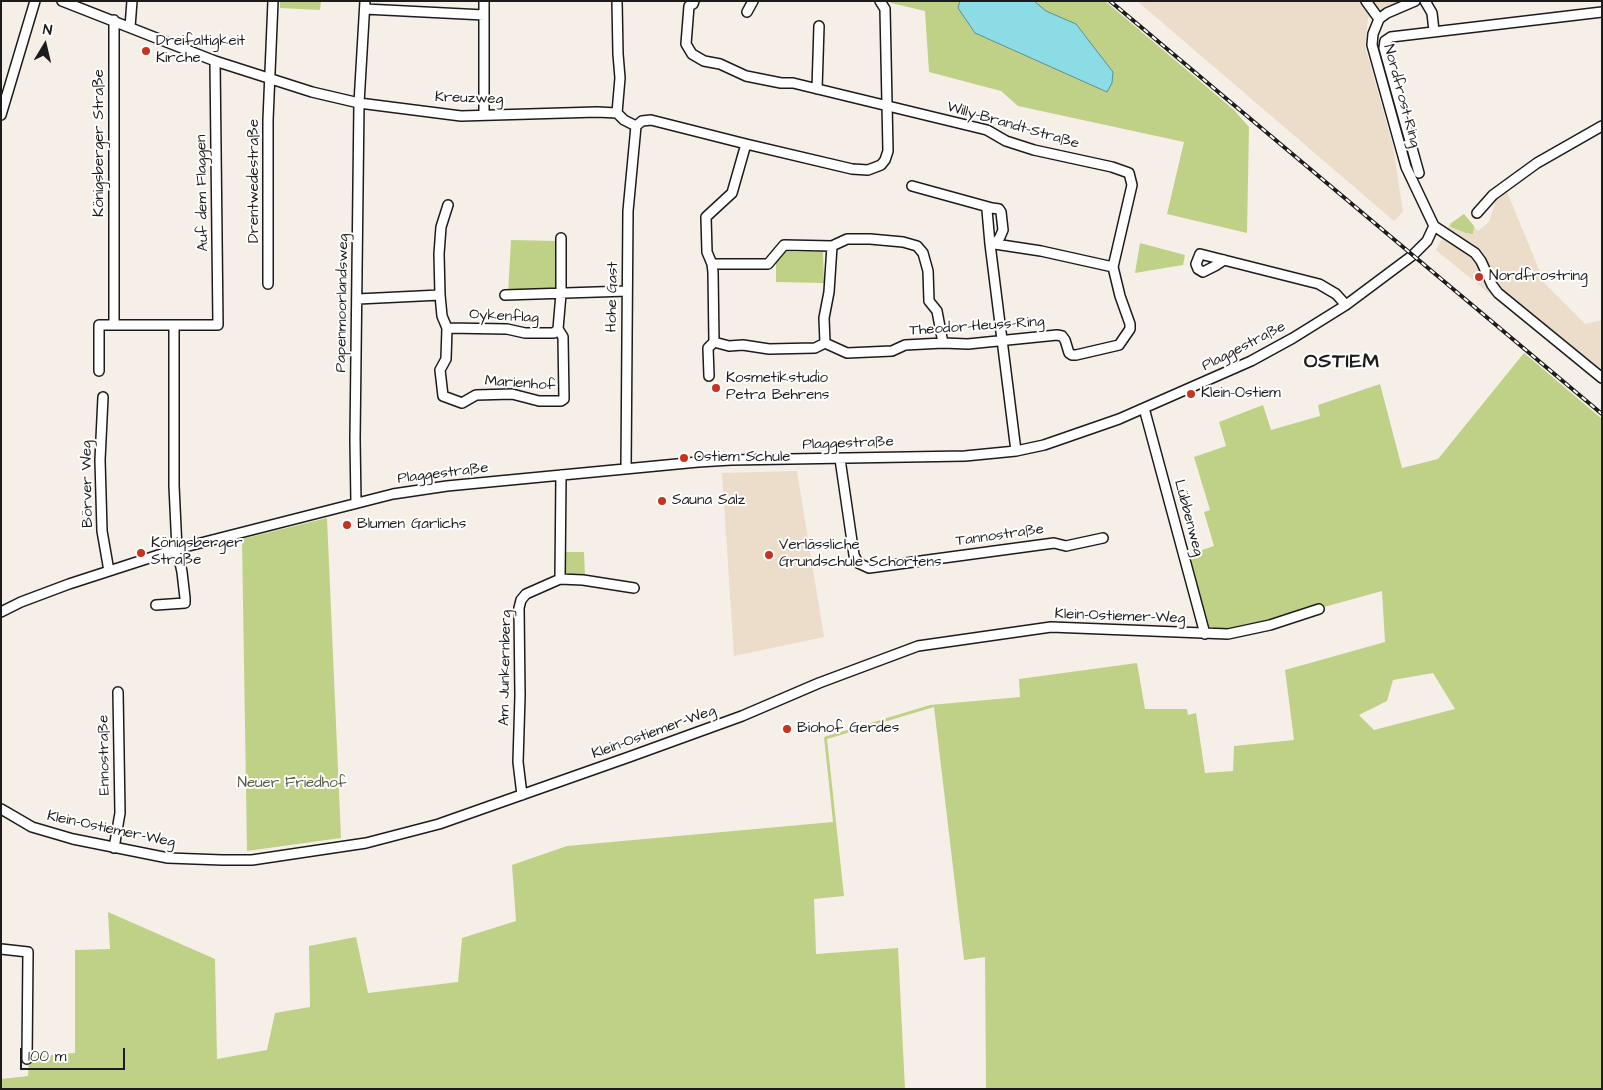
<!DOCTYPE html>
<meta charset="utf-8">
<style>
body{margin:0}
#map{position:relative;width:1603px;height:1090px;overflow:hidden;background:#f6efe7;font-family:"Architects Daughter",sans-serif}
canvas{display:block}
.frame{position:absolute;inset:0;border:2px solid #1c1c1c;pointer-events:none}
.north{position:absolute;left:20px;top:20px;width:50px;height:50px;-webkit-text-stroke:4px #fff;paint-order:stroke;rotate:9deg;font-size:14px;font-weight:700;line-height:20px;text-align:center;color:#1c1c1c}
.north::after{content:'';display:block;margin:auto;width:18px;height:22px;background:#1c1c1c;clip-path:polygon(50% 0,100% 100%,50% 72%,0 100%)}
.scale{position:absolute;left:20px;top:1048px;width:105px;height:22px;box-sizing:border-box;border:2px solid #1c1c1c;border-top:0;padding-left:6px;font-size:15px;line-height:18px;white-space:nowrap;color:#1c1c1c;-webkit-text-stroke:4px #fff;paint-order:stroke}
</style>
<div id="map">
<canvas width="1603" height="1090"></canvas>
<div class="frame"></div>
<div class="north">N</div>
<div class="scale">100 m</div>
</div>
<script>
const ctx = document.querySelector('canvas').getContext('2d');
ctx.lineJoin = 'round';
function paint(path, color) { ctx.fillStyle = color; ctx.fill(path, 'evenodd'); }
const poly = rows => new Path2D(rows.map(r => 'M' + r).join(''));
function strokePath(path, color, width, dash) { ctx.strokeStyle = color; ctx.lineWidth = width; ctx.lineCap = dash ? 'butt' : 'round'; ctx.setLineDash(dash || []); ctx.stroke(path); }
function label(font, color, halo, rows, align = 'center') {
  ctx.font = font + ' "Architects Daughter",sans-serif'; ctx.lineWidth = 4; ctx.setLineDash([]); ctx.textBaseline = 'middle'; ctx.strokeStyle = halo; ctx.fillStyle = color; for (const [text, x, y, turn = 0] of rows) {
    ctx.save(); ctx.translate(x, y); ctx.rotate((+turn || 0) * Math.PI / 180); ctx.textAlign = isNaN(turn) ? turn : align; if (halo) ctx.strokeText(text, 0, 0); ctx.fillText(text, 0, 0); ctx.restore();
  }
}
paint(poly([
 [1137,1,1401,1,1368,18,1365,46,1393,146,1403,212,1394,221],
 [1507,192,1545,284,1585,324,1602,320,1602,386,1436,250,1450,224,1464,214,1478,231,1489,222,1496,200],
 [797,471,824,637,734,656,722,473]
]), '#ecdcca');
paint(poly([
 [280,1,321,1,320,10,280,8],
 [889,1,1105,1,1234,110,1249,127,1247,233,1167,214,1184,142,1018,106,1001,91,929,72,925,11,891,3],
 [1464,214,1474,226,1473,234,1466,233,1451,227,1450,224],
 [511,240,557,241,555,292,508,294],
 [1140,243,1185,255,1183,265,1135,273],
 [785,252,823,252,824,283,776,282,776,260],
 [1524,353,1602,419,1602,1089,986,1089,985,957,964,960,934,707,827,739,844,896,814,899,816,954,898,948,905,1089,1,1089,1,1079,28,1076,29,1057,75,1053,75,950,110,949,108,912,215,959,217,1059,267,1050,275,1013,310,1007,309,946,356,937,368,993,458,982,462,938,516,921,512,865,567,846,833,822,824,737,930,705,1020,697,1019,679,1137,663,1145,709,1187,709,1188,715,1196,713,1205,773,1233,771,1234,746,1294,740,1285,670,1385,642,1382,591,1241,630,1208,630,1187,555,1214,546,1204,512,1210,510,1194,457,1226,446,1219,422,1263,405,1271,430,1320,416,1318,405,1380,384,1402,468,1438,459],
 [1433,673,1455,709,1374,730,1359,715,1387,701,1393,680],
 [327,518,341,838,247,851,242,539],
 [565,552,584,552,585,575,570,576,565,572]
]), '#bfd187');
const water = poly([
 [960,1,1034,1,1046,11,1076,24,1113,72,1112,83,1107,92,975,33,958,8,960,1]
]);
paint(water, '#8bdce5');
strokePath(water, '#5f8f95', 1);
const minor = poly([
 [62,1,215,61,312,92,359,103,461,116,597,112,617,113,624,120,636,126,642,121,651,120,746,144,852,169,868,170,881,165,885,160,888,151,885,9,880,1],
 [694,1,693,4,689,6,686,44,692,54,704,61,720,64,746,76,781,83,793,83,987,130,1006,141,1034,150,1112,167,1129,173,1132,185,1113,267,1041,251,995,244],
 [1366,1,1379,19],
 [1415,1,1387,13,1379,19,1373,34,1372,45,1406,167,1434,226,1475,253,1481,261,1492,285,1498,293,1602,378],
 [1425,1,1432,13,1434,31],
 [365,9,484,15],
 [747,12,753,1],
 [114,20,114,325],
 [130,27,132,1],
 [817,89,819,26],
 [617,113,620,78,618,54,617,1],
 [1,115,35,1],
 [484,115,484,1],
 [746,144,732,193,706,217,707,252,712,264,713,272,714,342,729,346,743,345,769,349,815,348,825,343,847,353,892,351,905,345,943,343,968,344,1057,335,1062,336,1065,340,1069,353,1072,355,1076,355,1119,345,1130,329,1130,324,1120,296,1113,267],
 [1419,173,1384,48,1385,41,1391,37,1602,12],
 [912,186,992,208],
 [448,205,441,227,439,254,440,295,442,316,447,328,446,359,440,370,443,396,462,403,476,395,512,394,539,401,561,401,564,399,563,337,558,329,561,294,561,238],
 [1477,213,1493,195,1537,163,1602,126],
 [990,244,995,244,1000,237,1003,230,1001,212,999,209,992,208,987,210,990,244,1016,451],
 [1224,260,1215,266,1203,272,1198,269,1196,264,1200,254,1319,284,1336,294,1346,305],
 [712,264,768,264,784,245,832,246,847,239,870,239,903,242,917,246,923,253,928,271,929,301,937,311,943,343],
 [268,284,268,120,273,1],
 [505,295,627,291],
 [358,299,440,295],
 [447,328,507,329,525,333,554,333,558,329],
 [825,343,824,318,829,292,832,246],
 [99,371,99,325,218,325,215,61],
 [709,376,708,348,714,342],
 [103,397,100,460,102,531,109,571],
 [1144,408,1205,634],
 [840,459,854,555,858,563,869,568,1054,543,1066,546,1103,538],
 [626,469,628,211,636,126],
 [356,503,355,439,359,103,365,1],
 [560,579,583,580,634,588],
 [156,605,185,603,185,598,182,572,177,549,174,486,174,325],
 [1,612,21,602,69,584,177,549,393,494,447,486,698,462,731,460,965,456,1016,451,1044,445,1119,419,1251,361,1293,338,1346,305,1413,255,1427,241,1434,226],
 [522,795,518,762,520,696,519,608,521,600,526,594,560,579,561,475],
 [1,809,32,827,73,839,168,858,222,860,252,860,366,843,439,824,629,757,742,716,819,683,918,646,1051,627,1228,634,1270,625,1319,609],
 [114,848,120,813,118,692],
 [1,949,28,952,27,1059]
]);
strokePath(minor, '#1c1c1c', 12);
strokePath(minor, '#fff', 9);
const rail = poly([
 [1110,1,1602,414]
]);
strokePath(rail, '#1c1c1c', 4);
strokePath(rail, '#fff', 2, [5.5]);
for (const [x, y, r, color] of [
 [146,51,5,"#c8321e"],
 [1479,277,5,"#c8321e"],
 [716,388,5,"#c8321e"],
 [1191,394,5,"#c8321e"],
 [684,458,5,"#c8321e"],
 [662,501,5,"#c8321e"],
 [347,525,5,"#c8321e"],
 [141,553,5,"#c8321e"],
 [769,555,5,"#c8321e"],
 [787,729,5,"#c8321e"]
]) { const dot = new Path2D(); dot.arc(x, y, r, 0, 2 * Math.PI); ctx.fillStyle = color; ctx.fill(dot); strokePath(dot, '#fff', 2); }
label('15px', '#1c1c1c', '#fff', [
 ["Dreifaltigkeit",156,42],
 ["Kirche",156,59],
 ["Nordfrostring",1489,277],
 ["Kosmetikstudio",726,379],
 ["Petra Behrens",726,396],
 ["Klein-Ostiem",1201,394],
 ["Ostiem Schule",694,458],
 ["Sauna Salz",672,501],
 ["Blumen Garlichs",357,525],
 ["Königsberger",151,544],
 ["Straße",151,561],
 ["Verlässliche",779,546],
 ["Grundschule Schortens",779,563],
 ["Biohof Gerdes",797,729]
], 'left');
label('15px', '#1c1c1c', '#fff', [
 ["Nordfrost-Ring",1401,96,75],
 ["Kreuzweg",469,99,2],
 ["Willy-Brandt-Straße",1013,126,16],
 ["Königsberger Straße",100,143,-90],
 ["Drentwedestraße",255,181,-90],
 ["Auf dem Flaggen",203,193,-91],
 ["Hohe Gast",613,297,-89],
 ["Papenmoorlandsweg",343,303,-89],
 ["Oykenflag",504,317,3],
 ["Theodor-Heuss-Ring",977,327,-4],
 ["Plaggestraße",1244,347,-27],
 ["Marienhof",520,384,4],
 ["Plaggestraße",848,444,-2],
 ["Plaggestraße",443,474,-7],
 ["Börver Weg",88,484,-91],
 ["Lübbenweg",1188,518,75],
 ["Tannostraße",1000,536,-8],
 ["Klein-Ostiemer-Weg",1120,617,2],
 ["Am Junkernberg",506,668,-89],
 ["Klein-Ostiemer-Weg",654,733,-20],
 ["Ennostraße",105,755,-91],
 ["Klein-Ostiemer-Weg",111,830,12]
]);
label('15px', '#555b41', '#fff', [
 ["Neuer Friedhof",292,784]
]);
ctx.letterSpacing = '1px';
label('bold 20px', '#1c1c1c', '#fff', [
 ["OSTIEM",1342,363]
]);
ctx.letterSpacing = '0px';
</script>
